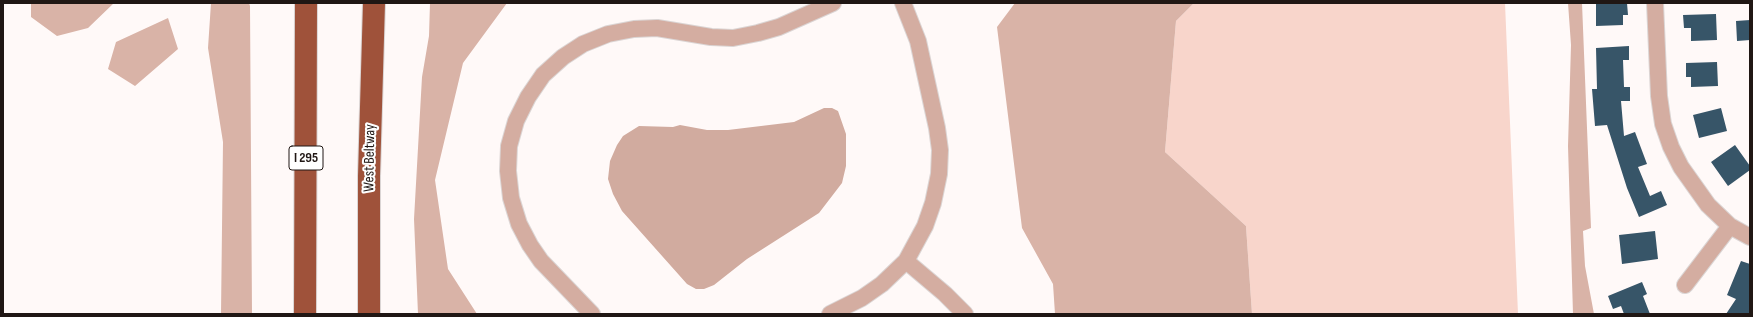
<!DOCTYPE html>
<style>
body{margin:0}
#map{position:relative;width:1753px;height:317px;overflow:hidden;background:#fff9f8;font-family:"Sofia Sans Condensed",sans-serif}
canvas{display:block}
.frame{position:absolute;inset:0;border:4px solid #201714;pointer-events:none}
</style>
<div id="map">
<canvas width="1753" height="317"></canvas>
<div class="frame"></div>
</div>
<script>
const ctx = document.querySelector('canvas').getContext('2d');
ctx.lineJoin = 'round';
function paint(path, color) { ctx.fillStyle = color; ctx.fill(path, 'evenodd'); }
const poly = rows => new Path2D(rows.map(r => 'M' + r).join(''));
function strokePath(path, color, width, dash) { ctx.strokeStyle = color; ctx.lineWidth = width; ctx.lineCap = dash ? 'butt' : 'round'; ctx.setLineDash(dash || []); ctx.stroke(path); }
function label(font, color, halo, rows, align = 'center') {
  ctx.font = font + ' "Sofia Sans Condensed",sans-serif'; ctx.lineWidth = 4; ctx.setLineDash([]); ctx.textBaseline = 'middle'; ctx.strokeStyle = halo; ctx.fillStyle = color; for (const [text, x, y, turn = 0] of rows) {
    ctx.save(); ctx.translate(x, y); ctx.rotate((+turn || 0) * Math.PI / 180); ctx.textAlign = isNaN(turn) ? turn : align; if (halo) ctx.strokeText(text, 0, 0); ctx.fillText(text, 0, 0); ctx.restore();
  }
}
paint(poly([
 [1194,3,1505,3,1518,314,1252,314,1246,226,1165,152,1176,21]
]), '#f8d5cb');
paint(poly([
 [31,3,114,3,88,28,57,36,31,17],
 [211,3,249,3,250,6,252,314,221,314,223,142,208,48],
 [430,3,507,3,463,63,435,180,448,269,477,314,418,314,414,219,422,77,429,36],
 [1015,3,1194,3,1176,21,1165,152,1246,226,1252,314,1055,314,1053,284,1022,228,997,27],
 [1568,3,1582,3,1591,228,1583,231,1585,266,1594,314,1573,314,1568,146,1571,45],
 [168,18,178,49,135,86,108,69,116,42]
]), '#d9b3a7');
paint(poly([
 [824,108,832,108,838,111,846,134,846,166,842,183,819,213,747,259,714,285,704,289,696,289,687,284,622,211,613,194,608,179,610,161,617,145,623,136,639,126,673,127,680,125,707,130,728,130,794,122]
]), '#d1ab9f');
paint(poly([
 [1596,3,1627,3,1628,15,1623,15,1623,25,1596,26],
 [1716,14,1717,40,1691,41,1691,28,1684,28,1683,15],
 [1750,20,1750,40,1737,41,1736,21],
 [1629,46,1629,60,1623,60,1624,87,1630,87,1630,101,1621,101,1624,136,1635,132,1647,164,1638,167,1650,196,1661,191,1667,205,1639,217,1627,188,1607,125,1595,126,1592,89,1597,89,1596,48],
 [1717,62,1718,86,1691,87,1691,77,1686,77,1686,63],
 [1721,108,1727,131,1699,138,1693,115],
 [1735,145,1750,166,1750,170,1728,186,1711,162],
 [1655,231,1658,259,1622,264,1619,235],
 [1741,261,1750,264,1750,314,1726,314,1736,299,1727,295],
 [1642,282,1647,294,1643,296,1650,314,1624,314,1621,306,1613,309,1608,296]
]), '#375568');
const minor = poly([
 [1655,3,1659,96,1663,124,1671,147,1681,167,1708,205,1730,226,1750,237],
 [906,261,945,294,965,314],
 [1685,285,1730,226],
 [592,314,541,261,530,245,519,224,511,198,508,171,509,146,516,121,528,97,543,75,563,57,583,44,608,34,634,29,657,28,711,37,733,38,758,33,779,27,833,3],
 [830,314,862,298,882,284,906,261,925,226,933,203,939,174,940,150,937,128,918,41,903,3]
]);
const highway = poly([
 [305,314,306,3],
 [369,314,369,176,374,3]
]);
strokePath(minor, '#dbd5d4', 18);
strokePath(highway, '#dbd5d4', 24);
strokePath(minor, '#d4ada1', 16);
strokePath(highway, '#9f523a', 22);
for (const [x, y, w] of [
 [306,158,34]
]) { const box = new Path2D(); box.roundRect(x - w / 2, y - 12, w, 24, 3); ctx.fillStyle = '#fff'; ctx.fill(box); strokePath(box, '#201714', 1); }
label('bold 14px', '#201714', null, [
 ["I 295",306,158]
]);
label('15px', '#201714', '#fff', [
 ["West Beltway",370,158,-89]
]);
</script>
